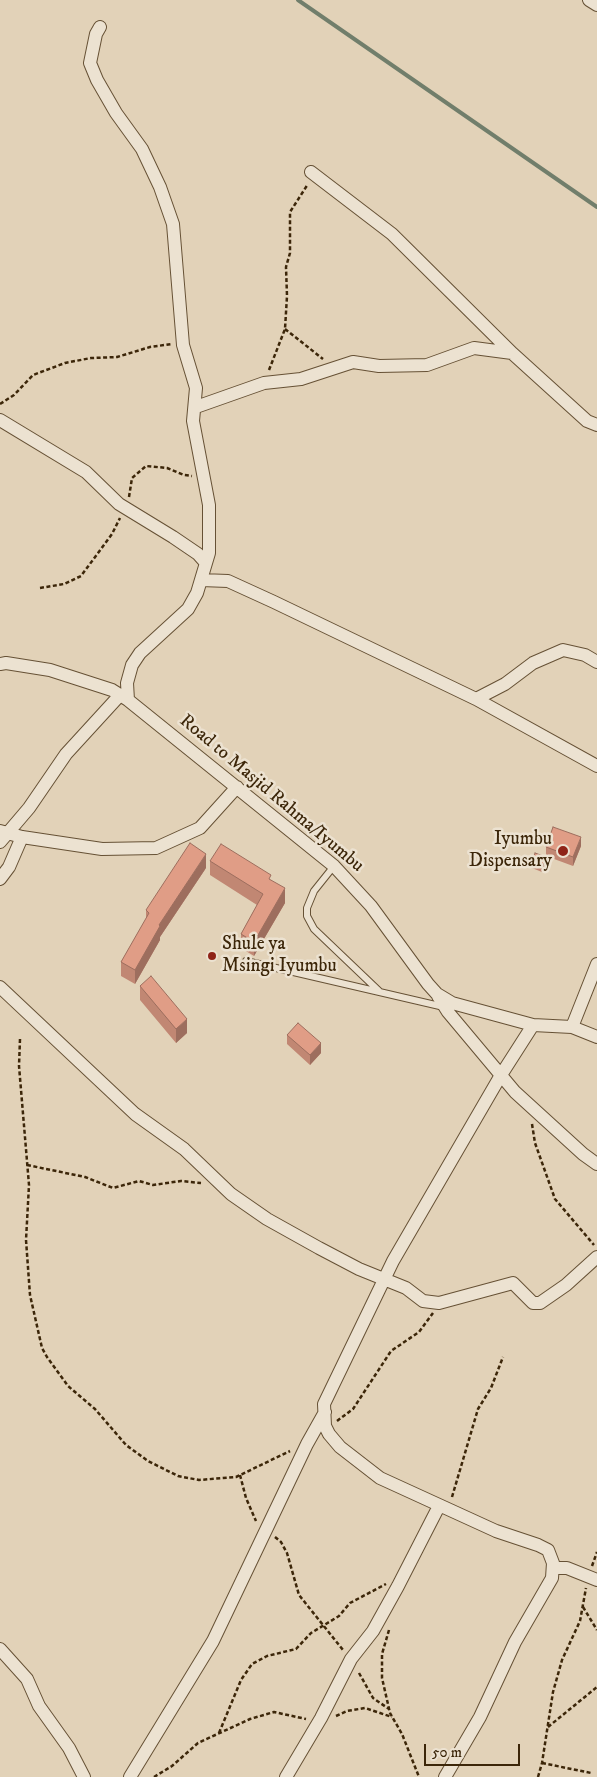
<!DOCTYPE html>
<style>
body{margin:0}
#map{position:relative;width:597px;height:1777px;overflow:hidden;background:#e2d2b8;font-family:"IM FELL DW Pica",serif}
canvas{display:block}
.scale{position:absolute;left:424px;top:1744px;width:96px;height:22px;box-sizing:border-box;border:2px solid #3c2609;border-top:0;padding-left:6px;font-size:15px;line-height:18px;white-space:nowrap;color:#3c2609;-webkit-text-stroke:4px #ece2d1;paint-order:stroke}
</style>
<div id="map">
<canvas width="597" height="1777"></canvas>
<div class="scale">50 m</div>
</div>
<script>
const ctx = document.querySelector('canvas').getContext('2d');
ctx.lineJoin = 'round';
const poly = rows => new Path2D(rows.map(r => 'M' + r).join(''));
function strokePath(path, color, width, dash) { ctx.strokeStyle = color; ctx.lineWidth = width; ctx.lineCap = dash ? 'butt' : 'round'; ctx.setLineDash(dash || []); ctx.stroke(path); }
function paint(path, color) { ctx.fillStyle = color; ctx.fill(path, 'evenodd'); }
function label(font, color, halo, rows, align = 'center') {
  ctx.font = font + ' "IM FELL DW Pica",serif'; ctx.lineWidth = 5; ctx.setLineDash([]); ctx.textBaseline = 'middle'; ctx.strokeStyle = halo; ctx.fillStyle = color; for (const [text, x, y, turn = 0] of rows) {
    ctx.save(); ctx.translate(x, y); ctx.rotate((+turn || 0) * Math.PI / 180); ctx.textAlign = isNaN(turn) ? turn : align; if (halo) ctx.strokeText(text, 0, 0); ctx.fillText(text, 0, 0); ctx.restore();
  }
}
strokePath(poly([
 [298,0,597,207]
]), '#717e6b', 4);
const lane = poly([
 [334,866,314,891,307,908,307,916,314,929,380,992],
 [246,961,444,1007]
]);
const street = poly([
 [589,0,597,5],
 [100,27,96,34,90,63,97,80,116,113,142,149,160,187,173,224,183,345,196,388,193,421,209,505,209,553,197,593,188,609,140,653,132,665,127,683,128,700],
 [311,172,392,234,512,353],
 [196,407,264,383,301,379,353,362,379,366,427,365,474,348,512,353,587,421,597,425],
 [0,420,86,472,119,504,173,537,198,554,206,563],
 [201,580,228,581,274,602,476,699,597,766],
 [0,664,6,663,50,670,112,690,128,700,334,866,371,906,428,984,437,994,452,1003,533,1025,572,1027,597,1037],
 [476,699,505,684,533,663,563,650,585,655,597,662],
 [0,831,22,837,102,849,156,848,200,828,237,787],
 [0,842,29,808,66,754,120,695],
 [0,879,9,867,22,837],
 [0,987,135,1114,184,1149,231,1194,267,1219,319,1248,359,1269,406,1288,423,1301,439,1303,513,1283,533,1303,540,1303,566,1285,597,1257],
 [438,996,448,1012,515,1092,583,1154,597,1164],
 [572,1027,597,964],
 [553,1568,567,1568,597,1580],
 [0,1649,27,1679,39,1706,69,1748,84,1777],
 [130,1777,213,1641,307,1444,325,1412],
 [286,1777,321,1718,351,1659,373,1631,398,1586,439,1506],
 [445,1777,480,1717,515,1642,552,1578,553,1563,548,1550,538,1545,496,1531,380,1478,340,1447,329,1434,325,1426,324,1404,393,1261,501,1075,533,1025]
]);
strokePath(lane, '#665135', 8);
strokePath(street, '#665135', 14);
strokePath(poly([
 [285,329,323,359],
 [269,370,285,329,287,296,286,267,290,253,290,212,308,184],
 [0,404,14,395,33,375,65,363,91,358,117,357,150,347,172,344],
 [129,497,132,478,146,466,167,468,184,475,192,476],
 [40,588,64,584,81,576,112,534,120,518],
 [20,1039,19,1066,29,1185,26,1240,30,1295,42,1348,47,1357,68,1386,95,1409,126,1445,148,1461,178,1476,199,1480,236,1477,290,1451],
 [532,1124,535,1143,555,1199,594,1245],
 [27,1165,85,1177,113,1188,139,1181,153,1185,181,1181,201,1183],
 [337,1421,353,1409,391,1351,419,1332,433,1313],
 [240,1475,246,1498,256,1521],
 [452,1497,478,1409,491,1388,503,1357],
 [275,1537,281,1542,287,1553,299,1595,343,1650],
 [592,1566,597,1552],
 [583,1607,597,1630],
 [389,1630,382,1654,382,1678,390,1713,402,1734,419,1777],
 [359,1673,373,1698,389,1709],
 [336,1716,347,1711,365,1708,392,1717],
 [548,1727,597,1687],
 [219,1733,241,1680,252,1664,267,1656,296,1649,311,1633,339,1616,350,1603,386,1584],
 [542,1763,591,1773],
 [154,1777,172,1766,198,1743,250,1719,274,1712,306,1719],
 [538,1777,542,1763,553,1692,562,1660,580,1621,586,1588]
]), '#3c2609', 2.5, [4, 2.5]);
strokePath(lane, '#ece2d1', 6);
strokePath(street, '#ece2d1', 12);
paint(poly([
 [581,846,573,866,546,856,546,847],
 [210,861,271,880,285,903,254,956,241,948,241,934,257,905,210,875],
 [546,862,542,872,532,868,532,864],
 [206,868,160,937,160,940,135,984,121,976,121,962,146,919,146,910],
 [140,986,187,1033,176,1043,140,1000],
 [287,1035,321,1053,310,1065,287,1044]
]), '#c18773');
paint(poly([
 [581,837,581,846,573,866,573,857],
 [206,854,206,868,160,937,160,940,135,984,135,970,159,925],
 [546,857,546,862,542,872,542,867],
 [285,888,285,903,254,956,254,942],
 [187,1019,187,1033,176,1043,176,1029],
 [321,1043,321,1053,310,1065,310,1055]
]), '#9d6e5e');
const building = poly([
 [553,827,581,837,573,857,546,847,553,827],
 [190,843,206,854,159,925,160,926,135,970,121,962,149,913,146,910,190,843],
 [221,844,271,875,269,879,285,888,254,942,241,934,263,894,210,861,221,844],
 [535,853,546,857,542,867,532,864,535,853],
 [151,976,187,1019,176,1029,140,986,151,976],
 [298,1023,321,1043,310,1055,287,1035,298,1023]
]);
paint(building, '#e09d86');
strokePath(building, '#9d6e5e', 1);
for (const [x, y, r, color] of [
 [563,851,6,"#8f2418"],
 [212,956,5,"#8f2418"]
]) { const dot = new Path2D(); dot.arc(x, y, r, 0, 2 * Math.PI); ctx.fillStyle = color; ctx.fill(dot); strokePath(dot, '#ece2d1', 2); }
label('19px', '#3c2609', '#ece2d1', [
 ["Road to Masjid Rahma/Iyumbu",271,794,40]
]);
label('19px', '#3c2609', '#ece2d1', [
 ["Iyumbu",552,840],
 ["Dispensary",552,862],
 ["Shule ya",222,945,"left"],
 ["Msingi Iyumbu",222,967,"left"]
], 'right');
</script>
